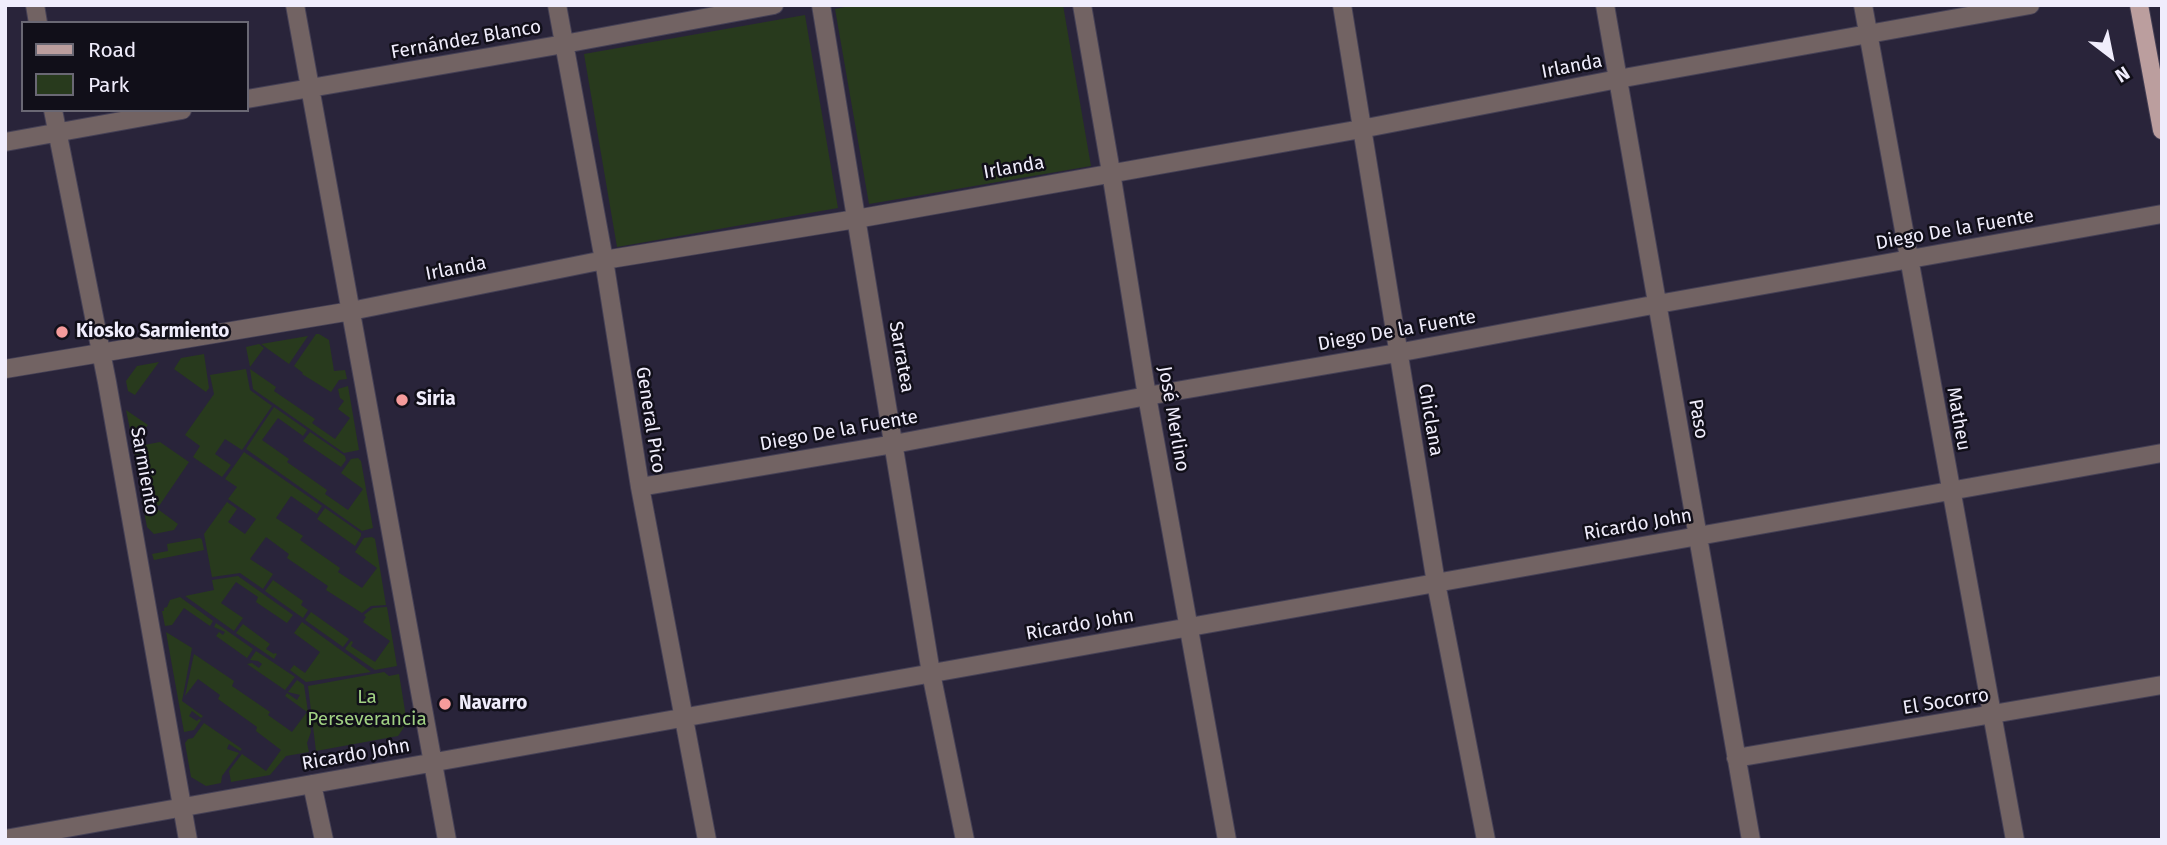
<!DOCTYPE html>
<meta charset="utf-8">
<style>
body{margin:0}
#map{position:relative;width:2167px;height:845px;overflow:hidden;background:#29243a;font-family:"Fira Sans",sans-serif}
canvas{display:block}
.frame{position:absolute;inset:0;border:7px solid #f0edfc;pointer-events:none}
.legend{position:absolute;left:21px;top:21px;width:228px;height:91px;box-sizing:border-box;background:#110f19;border:2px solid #6a6874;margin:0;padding:9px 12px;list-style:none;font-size:21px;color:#f0edfc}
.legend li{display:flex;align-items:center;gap:14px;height:35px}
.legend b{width:35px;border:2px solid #6a6874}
.north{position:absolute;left:2076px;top:21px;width:70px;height:70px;-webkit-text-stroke:5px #110f19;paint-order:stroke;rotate:148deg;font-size:19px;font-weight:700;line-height:28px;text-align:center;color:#f0edfc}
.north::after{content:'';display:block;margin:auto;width:24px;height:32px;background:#f0edfc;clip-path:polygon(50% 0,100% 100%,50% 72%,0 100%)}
</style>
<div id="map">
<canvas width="2167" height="845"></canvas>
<div class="frame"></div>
<ul class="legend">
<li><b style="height:9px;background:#bb9e9e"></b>Road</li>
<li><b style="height:19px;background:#283a1d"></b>Park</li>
</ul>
<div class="north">N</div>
</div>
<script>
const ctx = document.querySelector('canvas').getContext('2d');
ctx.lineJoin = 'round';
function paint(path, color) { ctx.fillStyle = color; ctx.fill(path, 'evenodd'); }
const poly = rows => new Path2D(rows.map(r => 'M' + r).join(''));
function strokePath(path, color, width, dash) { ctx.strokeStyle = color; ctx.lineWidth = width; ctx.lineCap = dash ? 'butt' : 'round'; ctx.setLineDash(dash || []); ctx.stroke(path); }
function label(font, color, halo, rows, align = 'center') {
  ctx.font = font + ' "Fira Sans",sans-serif'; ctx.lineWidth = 5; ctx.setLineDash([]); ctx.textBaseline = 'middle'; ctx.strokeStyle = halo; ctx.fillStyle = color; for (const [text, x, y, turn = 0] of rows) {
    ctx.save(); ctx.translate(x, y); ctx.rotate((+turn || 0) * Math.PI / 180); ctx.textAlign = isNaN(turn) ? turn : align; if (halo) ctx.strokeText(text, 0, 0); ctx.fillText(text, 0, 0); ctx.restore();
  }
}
paint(poly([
 [854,5,1063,5,1091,166,869,204,835,9],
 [805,15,838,208,617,247,584,54],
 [316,334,319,334,329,340,334,371,345,370,347,379,339,380,331,392,302,374,303,373,294,366],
 [308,336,289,364,261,344],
 [259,344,264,348,250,367,246,347],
 [204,354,209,388,206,392,174,369,181,358],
 [159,362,135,395,128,391,126,381,137,366],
 [246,369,250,390,272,406,242,450,225,439,215,454,231,465,222,477,193,457,200,446,185,435,214,394,210,375],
 [250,369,276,387,274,391,315,419,312,423,335,439,350,418,338,409,344,401,340,398,338,389,348,386,359,450,344,453,253,389],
 [274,407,307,430,303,436,278,418,262,440,289,459,287,462,327,490,325,494,348,510,363,489,341,473,351,459,358,458,361,461,373,528,362,531,246,449],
 [126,410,148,425,142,432,131,434],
 [310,432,345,456,346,460,341,467,303,441],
 [160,442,189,462,159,506,145,496,134,452,139,446],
 [244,452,322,506,317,514,291,496,276,518,303,536,300,540,340,568,338,572,362,588,377,568,355,552,364,538,372,537,375,539,386,605,371,606,362,613,326,590,328,586,287,558,289,554,266,537,250,559,273,574,263,589,240,573,212,577,204,534,227,502,237,509,228,522,245,534,256,519,228,499,237,487,225,479],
 [144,499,178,524,174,530,154,534,147,527,142,501],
 [325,508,361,533,361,536,355,546,317,519],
 [200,538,202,540,204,550,154,560,152,554,168,551,167,544],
 [238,576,293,615,287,623,256,602,258,597,236,582,221,603,243,618,234,631,185,596,214,590,212,580],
 [273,580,303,601,301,605,308,610,303,618,265,591],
 [180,597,213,621,210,626,184,608,172,625,165,626,162,611,164,611,164,608,167,607,170,600],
 [387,607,397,666,375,670,345,649,351,641,353,642,351,646,375,662,390,641,363,622,366,617,364,615,373,608],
 [311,612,349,639,343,647,305,620],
 [302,622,371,672,306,682,290,670,294,665,305,673,320,652,294,633],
 [216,623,253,649,247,658,216,636,219,632,223,635,225,632,214,627],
 [243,624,270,644,266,649,274,654,275,653,277,654,274,659,236,633],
 [166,632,192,648,182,701,203,716,201,718,192,711,189,716,197,721,199,719,201,720,194,730,184,732],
 [256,651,295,677,285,690,247,664,252,663,259,668,262,664,258,661,250,660],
 [194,654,234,681,232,686,270,712,268,715,292,732,307,712,285,696,287,693,297,700,300,695,288,692,297,680,304,685,311,732,307,743,309,752,286,756,270,775,231,782,229,771,242,754,266,771,281,750,256,731,257,727,218,699,220,695,198,679,185,696],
 [384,672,389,676,399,674,407,723,398,736,316,751,308,686],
 [204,723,242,749,240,751,229,744,227,749,239,753,222,776,221,783,206,786,191,777,185,743,188,739,193,738]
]), '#283a1d');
const minor = poly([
 [35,5,38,23],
 [295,5,447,840],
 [557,5,604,260,640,487,707,840],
 [821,5,931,673,965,840],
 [1082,5,1111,172,1147,396,1227,840],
 [1342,5,1436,583,1486,840],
 [1605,5,1751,840],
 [1863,5,2015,840],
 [247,99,564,44,774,5],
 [53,110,107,382,188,840],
 [5,142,182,110],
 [5,369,351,311,604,260,856,219,1361,129,1618,79,2030,5],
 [640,487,894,444,1147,396,1397,353,1658,304,2162,214],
 [1736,758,2162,685],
 [312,784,324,840],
 [5,839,2162,453]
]);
const major = poly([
 [2139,5,2162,130]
]);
strokePath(minor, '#454055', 20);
strokePath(major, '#454055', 20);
strokePath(minor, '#726363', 18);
strokePath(major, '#bb9e9e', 18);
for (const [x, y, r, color] of [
 [62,332,7,"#f59b9b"],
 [402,400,7,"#f59b9b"],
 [445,704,7,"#f59b9b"]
]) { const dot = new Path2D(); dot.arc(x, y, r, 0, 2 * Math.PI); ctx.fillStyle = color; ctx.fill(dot); strokePath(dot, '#110f19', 2.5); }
label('19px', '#f0edfc', '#110f19', [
 ["Fernández Blanco",466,40,-10],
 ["Irlanda",1572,67,-11],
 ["Irlanda",1014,168,-10],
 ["Diego De la Fuente",1955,230,-10],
 ["Irlanda",456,269,-11],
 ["Diego De la Fuente",1397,331,-10],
 ["Sarratea",901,357,80],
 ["José Merlino",1173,419,80],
 ["Paso",1698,419,80],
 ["Matheu",1958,419,80],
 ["General Pico",650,420,81],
 ["Chiclana",1430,420,80],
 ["Diego De la Fuente",839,431,-10],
 ["Sarmiento",144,471,80],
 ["Ricardo John",1638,525,-10],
 ["Ricardo John",1080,625,-10],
 ["El Socorro",1946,702,-9],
 ["Ricardo John",356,755,-10]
]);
label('bold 19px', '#f0edfc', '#110f19', [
 ["Kiosko Sarmiento",76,332],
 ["Siria",416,400],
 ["Navarro",459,704]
], 'left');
label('19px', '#a1d183', '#110f19', [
 ["La",367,698],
 ["Perseverancia",367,720]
]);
</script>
